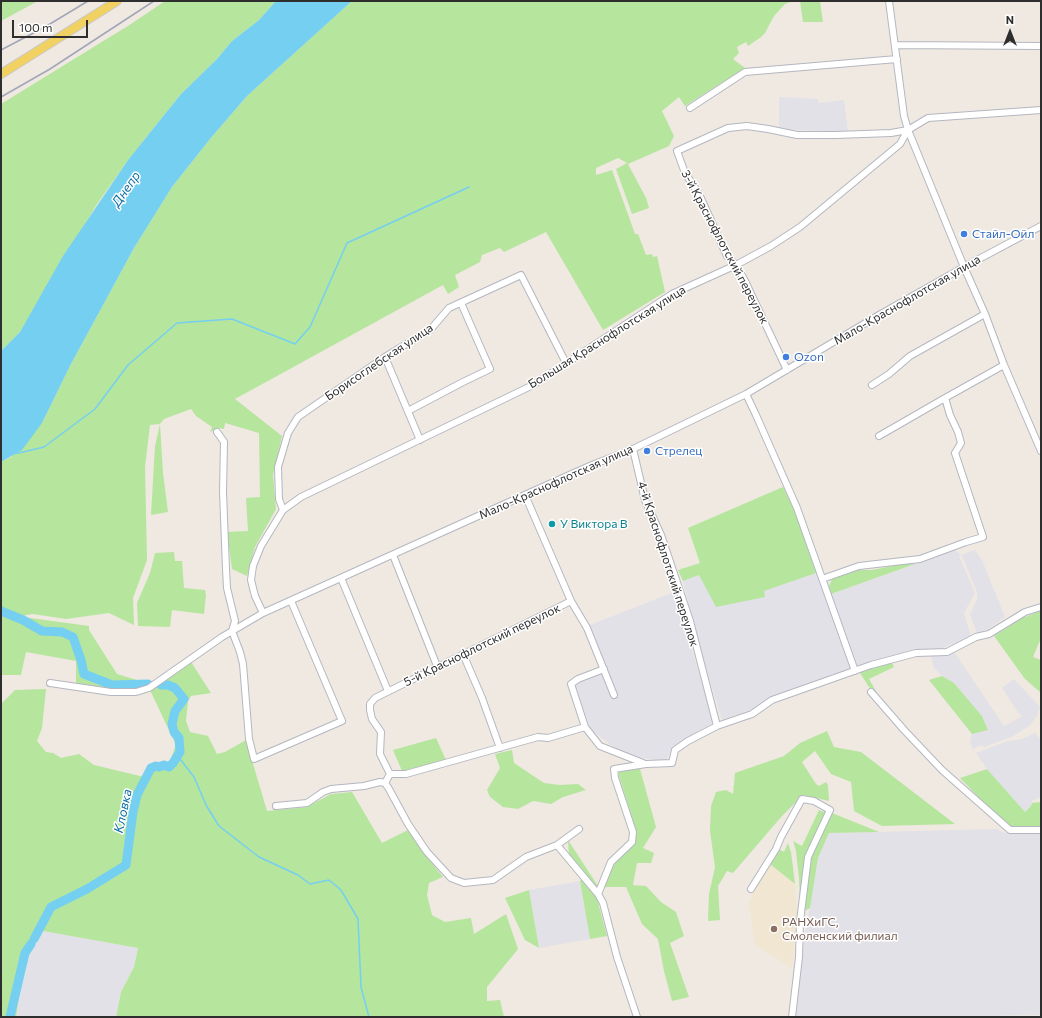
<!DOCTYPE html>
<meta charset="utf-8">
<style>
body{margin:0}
#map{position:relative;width:1042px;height:1018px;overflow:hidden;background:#efe9e1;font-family:Commissioner,sans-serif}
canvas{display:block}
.frame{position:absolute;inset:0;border:2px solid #2e2e2e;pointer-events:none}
.north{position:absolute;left:990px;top:12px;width:40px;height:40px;-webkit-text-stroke:3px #fff;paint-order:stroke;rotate:0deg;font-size:11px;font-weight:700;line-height:16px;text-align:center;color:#2e2e2e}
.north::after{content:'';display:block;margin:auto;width:14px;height:18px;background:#2e2e2e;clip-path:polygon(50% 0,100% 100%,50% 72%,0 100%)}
.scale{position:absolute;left:12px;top:20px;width:76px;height:18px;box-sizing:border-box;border:2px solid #2e2e2e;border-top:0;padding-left:5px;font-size:12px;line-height:14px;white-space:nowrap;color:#2e2e2e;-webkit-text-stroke:3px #fff;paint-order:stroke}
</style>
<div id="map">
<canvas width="1042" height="1018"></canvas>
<div class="frame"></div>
<div class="north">N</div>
<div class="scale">100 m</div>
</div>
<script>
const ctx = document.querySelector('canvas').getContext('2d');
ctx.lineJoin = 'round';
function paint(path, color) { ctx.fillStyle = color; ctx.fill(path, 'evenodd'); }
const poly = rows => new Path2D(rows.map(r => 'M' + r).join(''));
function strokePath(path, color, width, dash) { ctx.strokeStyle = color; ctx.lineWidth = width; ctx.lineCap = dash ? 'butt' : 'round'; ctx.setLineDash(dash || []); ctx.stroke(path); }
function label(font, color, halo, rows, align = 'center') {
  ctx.font = font + ' Commissioner,sans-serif'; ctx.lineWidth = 3; ctx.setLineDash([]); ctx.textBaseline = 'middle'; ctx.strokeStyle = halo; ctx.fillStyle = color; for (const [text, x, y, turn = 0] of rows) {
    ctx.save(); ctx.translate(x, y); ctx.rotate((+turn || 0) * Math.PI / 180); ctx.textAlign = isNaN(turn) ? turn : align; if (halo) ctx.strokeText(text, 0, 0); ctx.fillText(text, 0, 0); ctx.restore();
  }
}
paint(poly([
 [779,97,818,99,818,103,844,100,848,132,779,129],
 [955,550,961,555,975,550,982,560,1005,617,988,629,977,633,970,615,977,599,977,592,963,558,961,555,959,556,975,593,964,613,971,636,942,648,911,651,857,666,831,594],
 [816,573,851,669,758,707,722,720,700,649,683,581,699,575,765,596,763,591],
 [674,592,714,722,673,746,665,762,623,754,591,730,575,688,576,682,607,672,590,625],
 [953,650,1004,726,1023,716,1019,714,1002,688,1014,679,1040,707,1037,716,1029,726,1011,737,984,747,981,745,973,749,970,742,972,734,988,730,982,716,954,683,942,676,934,668,930,654],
 [1035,733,1041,740,1041,797,1033,800,1031,806,1025,812,987,769,976,753,1008,741,1022,739],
 [997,829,1004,833,1041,832,1041,1015,934,1017,796,1017,804,941,818,858,829,833],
 [580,881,590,939,539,948,529,890],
 [43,931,138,948,134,967,121,992,116,1017,16,1017,28,946]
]), '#e3e1e8');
paint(poly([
 [770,864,795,884,797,913,792,968,755,945,749,904,753,893]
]), '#f0e6d1');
paint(poly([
 [1,1,38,1,1,21],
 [165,1,276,1,259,20,232,41,217,59,181,94,128,160,97,204,20,332,1,351,1,104,131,24],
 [352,1,793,1,785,4,774,16,765,33,761,37,748,46,746,42,737,47,739,53,733,59,745,68,685,106,679,97,662,111,674,136,669,146,628,164,646,198,649,208,632,214,616,169,627,163,618,158,596,168,596,175,612,170,635,234,638,234,646,255,652,254,653,257,657,256,665,292,603,330,546,232,504,252,500,248,482,255,480,262,455,275,459,287,448,294,443,285,235,399,282,436,273,475,276,509,255,547,247,576,232,569,227,532,248,531,246,498,260,497,259,433,225,423,224,429,218,428,210,432,212,427,196,416,191,409,164,419,160,424,163,473,168,512,151,515,155,446,160,424,150,425,145,467,147,560,133,598,134,625,109,613,66,619,33,614,26,615,23,617,89,626,89,630,117,674,140,681,153,681,145,687,105,690,76,684,76,661,26,652,21,675,2,675,1,662,1,462,11,457,42,423,71,364,134,248,172,187,210,139,247,96],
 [800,1,820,1,823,22,803,22],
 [783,487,794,509,816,573,764,591,765,597,716,607,699,575,683,581,678,570,700,563,688,528],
 [174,552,175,561,182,561,184,588,205,590,206,595,204,614,172,610,170,627,138,626,137,603,150,573,155,553],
 [908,563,915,564,831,594,829,586,832,579,846,573,857,570,872,570],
 [1041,611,1041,638,1033,657,1041,660,1041,693,1025,679,994,636,1022,618],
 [191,662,211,693,191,696,188,701,186,721,190,732,208,736,217,754,225,752,246,740,267,811,307,807,331,794,352,792,382,843,410,829,422,851,443,877,429,883,427,895,432,915,445,922,471,918,474,934,506,914,518,949,487,987,487,1001,500,1000,504,1017,116,1017,121,992,134,967,138,948,43,931,27,946,16,1017,1,1017,1,704,15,690,46,689,42,728,37,741,46,752,53,753,61,758,79,754,94,765,144,777,150,766,160,763,169,763,176,745,150,690],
 [892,663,894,667,869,679,877,693,869,687,860,673,869,668],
 [942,676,954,683,982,716,988,730,972,734,929,680],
 [827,731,834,747,861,752,955,824,882,826,854,811,851,782,831,774,815,751,802,762,816,784,819,786,826,782,828,785,829,801,803,795,782,816,733,873,727,871,718,886,720,920,708,921,709,894,715,867,710,831,711,806,716,792,726,790,733,794,735,773,784,756,800,743],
 [436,738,446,760,402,771,393,750],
 [512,750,514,763,544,783,559,785,578,784,586,790,563,797,551,804,533,801,518,809,503,807,490,797,487,790,500,768,495,754],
 [624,768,640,769,656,827,643,848,654,853,651,863,637,863,633,885,646,886,661,902,676,912,684,936,670,943,689,997,672,1001,664,971,658,939,642,924,626,887,606,887,603,889,613,864,623,853,630,848,634,843,636,830,619,776,619,771],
 [987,769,1025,812,1031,806,1032,803,1041,802,1041,828,1010,826,992,811,960,778],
 [819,810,826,813,806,856,800,903,799,878,796,851,793,841,802,846],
 [832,813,879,832,829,833,818,858,810,908,804,911,810,858],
 [568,840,598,886,597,890,569,856],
 [788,843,791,852,795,884,770,864,777,848,784,852],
 [582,877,596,895,607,936,590,939,580,881],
 [529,890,539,948,525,940,505,898]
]), '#b6e59e');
paint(poly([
 [276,1,352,1,247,96,210,139,172,187,134,248,71,364,42,423,22,450,1,462,1,351,20,332,63,256,128,160,181,94,217,59,232,41,259,20]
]), '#75cff0');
strokePath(poly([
 [15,453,19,453,44,447,95,409,128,365,177,323,232,319,295,344,310,327,347,243,469,187],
 [177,755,194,777,206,805,219,826,259,857,298,875,310,884,329,880,341,890,358,919,361,987,369,1017]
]), '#75cff0', 1.5);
strokePath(poly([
 [1,611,23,620,42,631,62,632,73,637,81,660,84,674,112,685,148,684],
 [34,939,51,907,87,889,126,865,133,812,137,795,151,768,156,766,159,767,164,765,169,767,173,763,180,752,179,738,174,732,172,724,175,711,184,699,175,688,168,685,161,685],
 [10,1017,25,953,31,944]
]), '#75cff0', 9);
const minor = poly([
 [889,1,904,116,908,130,964,267,985,314,1004,365,1041,451],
 [896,45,1041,46],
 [690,108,745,72,897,59],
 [385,357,420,440],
 [787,370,745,281,736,265,727,256,699,194,685,173,677,151,728,128,747,126,768,129,797,135,836,135,891,133,908,130],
 [872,385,889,374,910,356,985,314],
 [746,394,756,415,797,508,855,671],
 [408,411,463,382,490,369,461,303],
 [217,432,224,442,223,492,226,569,227,588,235,621,232,631,240,652,243,664,249,739,254,759,342,721,291,601],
 [879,436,945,398],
 [633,449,645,500,661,535,690,621,717,726],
 [283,510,279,499,278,467,288,433,298,417,385,357,431,329,449,308,521,275,566,363],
 [393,555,437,666],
 [341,578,388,691],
 [822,579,859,566,920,559,966,542,983,537,955,453,961,443,958,432,950,415,945,398,1004,365],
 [571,601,587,628,614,695],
 [263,613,255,596,251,580,253,566,261,546,283,510,301,497,533,385,672,294,736,265,771,246,800,227,900,144,908,130,928,118,1041,110],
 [463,654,482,698,500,748],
 [604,669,578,679,571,684,585,727,600,746,643,763],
 [50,683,111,692,136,692,149,688,222,637,263,613,518,498,592,465,633,449,746,394,879,315,964,267,1041,226],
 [871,692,905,731,942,770,1010,830,1041,830],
 [390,774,406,774,538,737,548,738,585,727],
 [385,783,390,774,380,754,381,732,372,719,370,710,370,704,375,698,571,601,525,495],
 [276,806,307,803,323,792,331,789,364,786,380,782,385,783,389,789,408,824,427,852,451,878,464,883,493,880,526,857,557,845,579,829],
 [557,845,598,894,603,903,617,957,637,1017],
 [751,889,776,849,781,837,802,799,814,801,830,810,808,857,800,921,799,957,792,1017],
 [598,894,611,862,632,842,633,832,615,778,614,769,646,764,672,763,675,750,688,741,717,726,752,714,772,700,871,665,916,653,947,652,976,637,989,634,1025,612,1041,607]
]);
const major = poly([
 [1,74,117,1]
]);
strokePath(minor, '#b4b7c1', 8);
strokePath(major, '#c9c9c9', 10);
strokePath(minor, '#fff', 6);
strokePath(major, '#f2d163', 8);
strokePath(poly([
 [1,50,45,27,88,1],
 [1,97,50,69,154,1]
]), '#a3a6b8', 1.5);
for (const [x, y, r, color] of [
 [964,234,4,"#3f7fe0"],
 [786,357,4,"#3f7fe0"],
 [647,451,4,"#3f7fe0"],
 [552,524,4,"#0f9aa8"],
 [774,929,4,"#8d6e63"]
]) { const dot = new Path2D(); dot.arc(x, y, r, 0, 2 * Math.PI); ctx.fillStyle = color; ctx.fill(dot); strokePath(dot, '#fff', 1.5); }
label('12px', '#366cbe', '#fff', [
 ["Стайл-Ойл",972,234],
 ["Ozon",794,357],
 ["Стрелец",655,451]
], 'left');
label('12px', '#2e2e2e', '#fff', [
 ["3-й Краснофлотский переулок",725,247,62],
 ["Мало-Краснофлотская улица",907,300,-30],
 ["Большая Краснофлотская улица",607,337,-32],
 ["Борисоглебская улица",379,362,-34],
 ["Мало-Краснофлотская улица",556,482,-24],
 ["4-й Краснофлотский переулок",668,564,72],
 ["5-й Краснофлотский переулок",482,645,-26]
]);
label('12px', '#0d838f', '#fff', [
 ["У Виктора В",560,524]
], 'left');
label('12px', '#785e54', '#fff', [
 ["РАНХиГС,",782,922],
 ["Смоленский филиал",782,936]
], 'left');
label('italic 13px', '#0d6fa3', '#fff', [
 ["Днепр",126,189,-55],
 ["Кловка",123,811,-78]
]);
</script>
